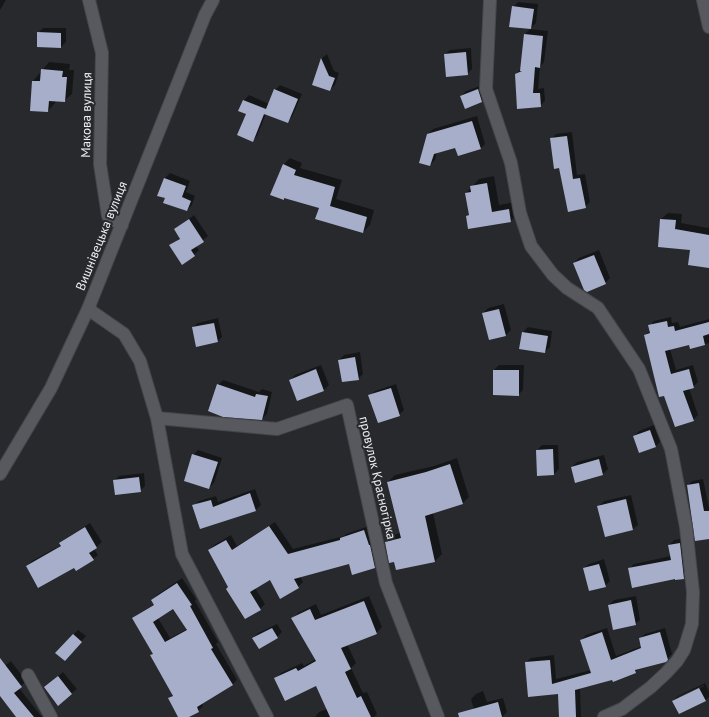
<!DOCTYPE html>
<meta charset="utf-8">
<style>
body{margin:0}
canvas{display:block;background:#27292d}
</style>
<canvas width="709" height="717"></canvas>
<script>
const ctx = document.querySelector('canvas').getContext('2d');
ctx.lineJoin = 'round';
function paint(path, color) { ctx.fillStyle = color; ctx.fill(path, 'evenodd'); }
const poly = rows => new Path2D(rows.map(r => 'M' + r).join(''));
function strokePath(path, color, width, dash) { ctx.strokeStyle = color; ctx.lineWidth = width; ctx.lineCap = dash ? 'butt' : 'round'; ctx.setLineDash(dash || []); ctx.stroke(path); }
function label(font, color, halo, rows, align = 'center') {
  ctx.font = font + ' "PT Sans",sans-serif'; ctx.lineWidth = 4; ctx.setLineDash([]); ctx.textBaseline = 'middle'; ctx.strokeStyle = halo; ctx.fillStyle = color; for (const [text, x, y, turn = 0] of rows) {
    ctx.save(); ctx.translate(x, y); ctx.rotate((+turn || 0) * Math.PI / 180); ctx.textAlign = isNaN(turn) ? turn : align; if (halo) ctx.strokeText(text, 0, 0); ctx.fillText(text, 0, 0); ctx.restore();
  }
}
paint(poly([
 [0,0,6,0,0,10],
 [518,2,538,4,536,23,530,29,548,31,544,62,540,67,538,89,544,88,545,101,540,106,516,74,521,69,525,34,531,28,513,7],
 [43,28,66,28,66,42,61,47,38,33],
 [471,48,472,69,467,74,445,54,450,50],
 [327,54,334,71,339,73,335,85,330,90,314,84,322,58],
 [49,62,70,64,69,70,74,70,72,94,64,101,56,101,55,103,48,111,33,81],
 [280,85,302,94,292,117,287,122,266,114,257,136,252,141,244,100,249,95,269,104,275,90],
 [483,85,487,96,482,101,466,108,461,96,466,91],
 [477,116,485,144,480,149,456,146,437,152,435,160,430,165,428,134,433,129],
 [572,132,577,175,585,174,590,202,585,207,560,167,551,139,556,134],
 [290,158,302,163,300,168,342,180,336,199,374,210,370,225,363,232,320,207,285,197,284,199,283,165],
 [170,173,190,181,186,192,195,196,192,205,187,210,166,197,159,195,165,178],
 [494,176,499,205,516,202,518,213,511,221,467,216,469,214,466,193,479,179],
 [668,213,682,214,681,223,708,228,709,226,709,267,661,219],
 [194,215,208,236,196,246,199,250,194,255,171,246,180,238,175,230],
 [599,250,610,278,605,283,574,263,579,258],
 [504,304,511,330,506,335,490,339,483,313,488,308],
 [671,317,672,323,678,322,680,327,709,319,709,343,690,348,689,344,670,349,676,370,693,365,698,382,693,387,689,388,698,415,693,420,645,335,651,330,650,326,654,321],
 [218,318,222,337,217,342,193,327,198,323],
 [528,327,552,331,550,347,545,352,523,332],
 [360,352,363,374,358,379,339,360,344,355],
 [321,365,329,385,324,390,290,380,295,375],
 [499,365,524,365,523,390,518,395,494,394,494,370],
 [223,380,259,392,262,389,272,392,267,414,262,419,218,385],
 [396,384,404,410,399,415,370,396,375,391],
 [654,425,660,442,655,447,634,436,639,431],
 [542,445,558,445,559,469,554,474,537,450],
 [198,450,222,458,214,483,209,488,193,455],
 [604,455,608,469,603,474,575,481,572,467,577,462],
 [457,458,469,497,462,504,433,513,442,554,435,561,395,560,386,542,393,535,401,533,388,482,395,475,434,466],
 [144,473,145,486,140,491,114,481,119,476],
 [703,479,709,508,709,538,688,485,692,481],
 [255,489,261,505,256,510,200,528,194,506,199,501,216,496,218,502],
 [631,495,638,525,633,529,606,536,599,506,604,501],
 [275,522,293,549,344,536,346,534,369,526,379,562,374,567,349,563,300,576,303,582,298,587,270,579,255,588,265,604,260,609,229,587,209,550,214,545,231,535,237,546],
 [90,523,102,542,94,549,98,555,93,559,75,567,27,566,32,561,61,545,60,544,65,539],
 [685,538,688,573,684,578,675,578,629,569,634,564,671,556,669,545,674,540],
 [604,559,610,581,605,586,584,568,589,564],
 [182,578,196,599,195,601,218,642,216,644,237,680,232,685,202,703,203,706,198,711,187,717,180,717,170,698,173,694,154,653,133,619,138,614,155,604,152,600,157,595],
 [173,607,187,629,170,638,158,618],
 [369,596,382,627,376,633,347,644,356,663,351,668,363,693,367,692,377,714,374,717,315,717,319,712,327,709,317,685,275,679,281,673,302,663,304,666,316,659,293,618,298,613,316,604,321,615],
 [636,596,640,620,635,624,609,605,614,600],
 [277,624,282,632,277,637,253,638,258,633],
 [607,628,616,656,642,646,640,638,645,634,665,628,672,654,665,661,639,668,635,672,580,687,581,717,560,717,559,693,526,662,531,658,554,655,556,679,591,670,581,640,586,635],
 [78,630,86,636,69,655,73,635],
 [11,661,26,681,19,688,42,717,16,717,0,694,0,670],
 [63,672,77,689,58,704,45,687],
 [705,683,709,692,709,697,706,700,673,701,678,696],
 [704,685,704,686,678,699,678,697],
 [483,691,487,702,503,698,507,712,502,717,476,717,471,699,476,694]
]), '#0007');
paint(poly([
 [512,6,534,9,531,29,509,27],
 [37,32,61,33,61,48,37,47],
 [524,34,543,36,540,68,535,67,533,93,540,93,541,107,517,109,515,74,522,71,520,71],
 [466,52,468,75,446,77,444,54],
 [321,58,329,76,335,78,330,91,312,85],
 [41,69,63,71,62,77,67,77,65,102,49,101,48,112,30,111,32,81,40,81],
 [274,89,298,99,288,123,264,114],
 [478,89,482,102,465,109,460,96],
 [243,100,266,109,253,142,237,135,246,114,238,111],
 [472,121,481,149,458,156,455,148,434,154,430,166,419,163,427,134],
 [567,136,573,179,580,178,586,208,568,212,559,168,554,169,550,138],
 [283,164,296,170,294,175,335,187,330,206,367,217,363,233,315,219,319,208,284,198,284,200,270,195],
 [164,178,186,186,182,197,191,201,187,211,163,203,165,198,157,196],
 [487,183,492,212,509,209,511,222,468,229,466,216,469,215,465,193,471,192,470,186],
 [189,219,204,242,191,250,195,256,182,265,169,245,180,239,174,229],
 [660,219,676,220,675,229,709,235,709,268,688,265,690,250,658,247],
 [594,255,606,284,587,292,584,290,573,263],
 [499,309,506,336,489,340,482,313],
 [667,321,668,327,674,326,675,331,709,322,709,334,703,336,705,345,690,349,689,345,665,351,671,374,689,369,694,388,683,391,694,421,675,427,664,396,659,397,644,335,650,333,648,325],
 [214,323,218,342,196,347,192,327],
 [522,332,548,336,545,353,519,349],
 [355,357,359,380,342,382,338,360],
 [316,369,324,391,297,401,289,380],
 [493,370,519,370,519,396,493,395],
 [217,384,255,397,256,394,268,396,262,420,223,417,208,411],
 [391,388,400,416,378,423,368,395],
 [650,430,656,447,639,453,633,436],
 [553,449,554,475,537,476,536,450],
 [192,454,218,462,209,489,184,481],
 [599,459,603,475,575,483,571,467],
 [450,464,463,504,425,516,435,562,396,570,394,562,389,563,385,542,401,538,387,482,426,472],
 [139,477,141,492,115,495,113,480],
 [699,483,704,511,709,511,709,539,695,541,687,485],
 [250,493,256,511,200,529,192,505,211,500,213,507],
 [626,499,633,530,605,537,597,506],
 [269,526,288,554,340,540,340,538,364,530,369,545,370,545,375,568,352,575,349,564,294,579,299,588,280,599,270,580,250,592,261,610,245,619,226,589,228,587,208,550,226,540,232,550],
 [85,527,97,548,89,553,94,560,76,571,74,568,38,588,26,566,61,546,59,543],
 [680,543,684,579,675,580,675,579,632,588,628,568,671,560,668,545],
 [599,564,606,587,589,591,583,568],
 [177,583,192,605,190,606,213,648,211,649,233,685,197,707,199,712,189,717,178,717,168,698,173,696,150,655,153,654,132,618,154,605,151,600],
 [173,609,187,630,165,642,153,622],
 [631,600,636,625,613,630,608,605],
 [364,601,377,634,341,648,351,669,345,672,357,698,361,696,371,717,330,717,316,686,285,701,274,678,296,668,298,671,316,661,291,618,310,609,315,620],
 [272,628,278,638,259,649,252,638],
 [602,632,611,660,641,648,639,638,660,632,668,660,666,662,635,670,636,673,613,682,612,680,575,690,576,717,559,717,558,694,528,697,525,662,550,660,552,684,591,673,580,640],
 [73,634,82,642,65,661,55,653],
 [0,658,22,687,14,693,34,717,16,717,0,696],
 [58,676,72,694,58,706,44,687],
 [699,688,706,701,679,714,672,701],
 [498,702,502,717,459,717,458,713]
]), '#a6aeca');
const street = poly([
 [89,0,102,53,100,164,108,216,122,225],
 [490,0,486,89,511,163,520,213,531,246,553,275,567,288,598,308,639,369,671,449,686,527,693,592,692,624,684,650,677,661,666,673,651,687,622,709,604,717],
 [703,0,709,27],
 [88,309,124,334,140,361,157,418,182,554,267,717],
 [157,418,277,429,347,405,386,583,438,717],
 [28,675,51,717]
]);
const secondary = poly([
 [0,474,51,388,88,309,205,15,213,0]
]);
strokePath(street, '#45464a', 14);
strokePath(secondary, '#45464a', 14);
strokePath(street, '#57595e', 12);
strokePath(secondary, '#57595e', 12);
label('13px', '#edeef1', '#27292d', [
 ["Макова вулиця",87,115,-89],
 ["Вишнівецька вулиця",102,236,-68],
 ["провулок Красногірка",377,478,77]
]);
</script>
